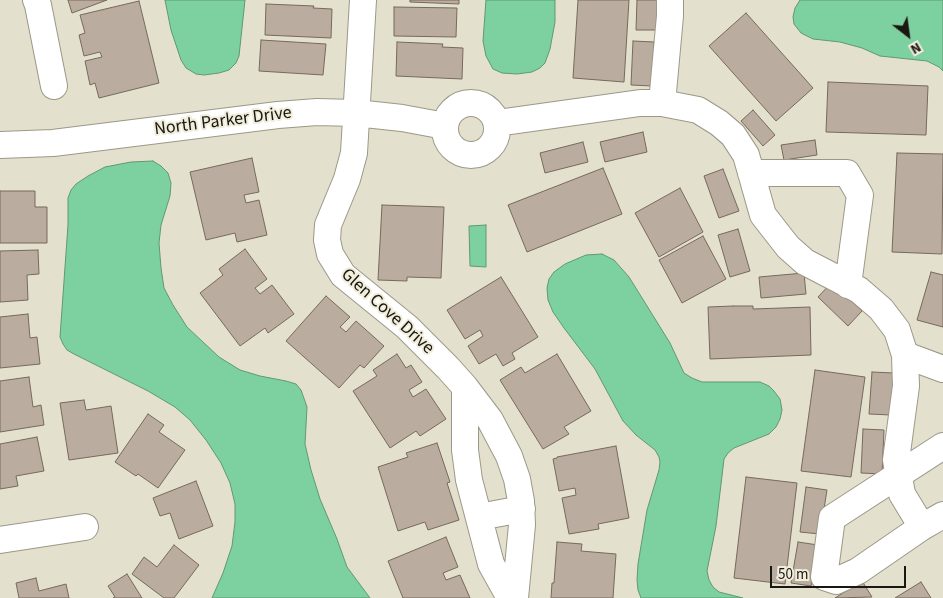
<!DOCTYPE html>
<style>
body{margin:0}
#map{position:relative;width:943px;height:598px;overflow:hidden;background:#e4e0ce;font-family:"Source Sans 3",sans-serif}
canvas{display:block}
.north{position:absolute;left:883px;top:10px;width:50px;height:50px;-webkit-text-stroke:4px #f1eddb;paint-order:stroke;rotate:150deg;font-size:14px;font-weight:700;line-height:20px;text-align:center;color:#191711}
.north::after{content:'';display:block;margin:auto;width:18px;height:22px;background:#191711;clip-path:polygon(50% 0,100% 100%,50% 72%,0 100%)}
.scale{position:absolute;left:770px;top:566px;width:136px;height:22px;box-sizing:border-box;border:2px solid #191711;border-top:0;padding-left:6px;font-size:15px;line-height:18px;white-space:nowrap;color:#191711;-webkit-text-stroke:4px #f1eddb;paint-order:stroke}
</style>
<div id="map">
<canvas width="943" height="598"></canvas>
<div class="north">N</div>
<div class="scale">50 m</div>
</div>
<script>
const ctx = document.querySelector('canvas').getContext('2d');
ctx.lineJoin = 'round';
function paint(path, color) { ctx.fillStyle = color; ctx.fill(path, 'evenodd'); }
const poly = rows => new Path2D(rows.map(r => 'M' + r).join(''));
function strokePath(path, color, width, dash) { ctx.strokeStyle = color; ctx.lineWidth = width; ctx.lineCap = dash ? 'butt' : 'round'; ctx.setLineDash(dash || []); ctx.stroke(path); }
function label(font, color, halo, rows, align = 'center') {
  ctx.font = font + ' "Source Sans 3",sans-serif'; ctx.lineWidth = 4; ctx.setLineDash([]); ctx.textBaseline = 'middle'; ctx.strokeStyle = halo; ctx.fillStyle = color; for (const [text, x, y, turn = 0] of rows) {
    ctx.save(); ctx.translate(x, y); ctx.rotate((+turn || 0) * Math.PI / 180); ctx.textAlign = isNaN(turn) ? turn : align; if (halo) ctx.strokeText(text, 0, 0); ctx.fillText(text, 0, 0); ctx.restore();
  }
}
const water = poly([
 [165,0,245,0,239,56,236,63,229,70,219,73,204,75,196,74,186,68,181,60,171,30,165,0],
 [486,0,555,0,555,22,550,49,545,63,540,68,532,72,517,74,502,73,493,69,486,56,483,41,486,0],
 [800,0,943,0,943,71,939,67,927,61,880,56,862,48,840,42,813,39,801,33,794,24,793,17,795,8,800,0],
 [153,161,161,166,168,173,171,183,170,196,161,225,159,243,161,268,164,288,173,305,187,327,219,357,240,370,260,376,286,381,296,384,301,390,307,407,305,444,311,470,320,499,337,539,347,567,370,598,212,598,223,573,232,546,235,522,235,504,230,483,221,463,206,440,190,420,175,407,148,391,74,354,67,350,63,344,60,337,68,225,68,198,71,190,76,184,88,176,105,167,131,162,153,161],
 [486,225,486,267,470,266,469,226,486,225],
 [602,254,614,260,629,277,670,343,684,373,692,378,702,382,760,382,769,386,774,391,780,399,782,410,780,419,776,427,769,434,734,448,728,453,724,459,716,526,707,571,709,580,713,587,719,592,743,598,641,598,638,590,637,580,638,564,647,510,659,470,660,462,659,457,655,450,636,435,623,421,595,369,564,328,553,312,548,300,547,288,549,279,554,272,565,264,586,255,602,254]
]);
paint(water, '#7dd0a0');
strokePath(water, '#5f9875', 1);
const building = poly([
 [68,0,107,0,72,13,68,0],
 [410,0,459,0,459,4,410,2,410,0],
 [578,0,629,0,624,82,573,78,578,0],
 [637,0,658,0,658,30,636,30,637,0],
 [139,1,159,83,99,98,95,83,90,85,85,61,102,57,100,52,84,56,79,35,85,33,80,15,139,1],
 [266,4,314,6,313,8,332,9,331,38,265,35,266,4],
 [394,7,457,8,456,37,394,36,394,7],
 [746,13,813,88,776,121,709,46,746,13],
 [261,40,326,44,323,75,259,71,261,40],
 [633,41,654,42,652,86,631,85,633,41],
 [397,42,443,44,442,47,463,48,462,79,396,76,397,42],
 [828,82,928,86,926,135,826,132,828,82],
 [753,110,775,135,763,146,741,121,753,110],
 [643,132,647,152,605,162,600,142,643,132],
 [815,140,817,155,784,160,781,145,815,140],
 [583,142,588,162,545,173,540,153,583,142],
 [897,153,943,154,942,254,892,252,897,153],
 [252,158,259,192,244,195,246,203,259,200,267,235,237,242,235,233,206,240,190,172,252,158],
 [603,168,622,214,527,252,508,205,603,168],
 [723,169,739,211,719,218,704,176,723,169],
 [680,188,703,232,659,257,635,213,680,188],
 [0,191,35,191,35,207,47,207,47,243,0,243,0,191],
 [382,205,444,207,441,278,407,277,407,281,378,280,382,205],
 [738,229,750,271,730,277,718,235,738,229],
 [703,236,726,279,682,303,659,260,703,236],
 [245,249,267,279,255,288,260,294,272,285,294,314,268,333,265,328,240,346,200,293,223,275,219,269,245,249],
 [38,250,39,274,27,275,28,300,0,302,0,251,38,250],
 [931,272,943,275,943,327,917,320,931,272],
 [804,273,806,294,761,298,759,277,804,273],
 [501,277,538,337,512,353,515,359,503,366,496,354,479,364,468,346,483,336,480,330,465,339,447,310,501,277],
 [832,282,862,311,848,326,818,297,832,282],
 [326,296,350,317,340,327,346,332,356,321,384,346,364,368,360,365,339,388,286,341,326,296],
 [733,306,753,306,753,309,810,307,811,355,710,359,708,307,733,306],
 [28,314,30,338,37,337,40,364,0,368,0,317,28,314],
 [397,354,406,368,411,365,422,382,409,390,413,397,426,389,446,419,420,436,416,431,390,448,353,391,377,376,373,370,397,354],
 [557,354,591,411,564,427,569,434,543,449,500,380,521,367,525,373,557,354],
 [815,370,865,377,851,477,801,471,815,370],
 [872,372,894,373,891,415,869,414,872,372],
 [29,377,33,407,41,405,44,425,0,432,0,381,29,377],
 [84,400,86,410,111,406,118,453,69,460,60,403,84,400],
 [148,414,164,425,159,432,185,450,158,488,138,474,136,476,115,462,148,414],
 [863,429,884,430,882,474,861,473,863,429],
 [37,437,44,471,16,476,18,486,0,489,0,444,37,437],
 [437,443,450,482,447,483,459,520,428,530,425,522,398,531,378,467,408,457,406,453,437,443],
 [616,446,629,518,598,524,599,529,569,534,562,498,576,495,575,488,559,491,553,459,557,458,557,457,616,446],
 [746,477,797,483,785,584,734,578,746,477],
 [196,481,213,526,179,539,170,513,160,516,153,498,196,481],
 [806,487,827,490,820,534,800,532,806,487],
 [446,537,458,567,443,573,446,580,460,575,470,598,403,598,388,561,446,537],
 [557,542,582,544,581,551,616,554,613,598,551,598,552,583,554,583,557,542],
 [798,542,818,545,811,586,791,583,798,542],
 [174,545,199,565,174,598,164,598,132,574,144,557,157,567,174,545],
 [127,574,142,598,113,598,115,597,108,586,127,574],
 [36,578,39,591,66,584,69,598,19,598,16,583,36,578],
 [862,581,872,597,835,598,862,581],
 [921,582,931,598,895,598,921,582]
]);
paint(building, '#baac9f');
strokePath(building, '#76695d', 1);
const minor = poly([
 [36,0,38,5,54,86],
 [363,0,354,153,347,179,328,225,327,240,330,254,343,275,407,327,448,368,465,387,490,420,509,456,517,479,521,501,522,525,515,598],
 [662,103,670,16,670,0],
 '445 129a26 26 0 1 1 52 0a26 26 0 1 1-52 0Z',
 [497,123,640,103,662,103,698,110,719,123,733,135,746,155,763,215,788,247,805,262,859,290,881,309,897,330,905,355,906,386,896,460,902,494,922,527,943,515],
 [0,145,53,143,278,115,317,112,356,113,402,118,445,126],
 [751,173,847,173,860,195,848,285],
 [905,355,943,369],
 [465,387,465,450,469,480,491,564,510,598],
 [479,517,522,509],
 [922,527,858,571,836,581,824,577,832,518,943,446],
 [0,540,85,527]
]);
strokePath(minor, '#9c9888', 28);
strokePath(minor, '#fff', 26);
label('18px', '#191711', '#f1eddb', [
 ["North Parker Drive",223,122,-7],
 ["Glen Cove Drive",387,312,42]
]);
</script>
